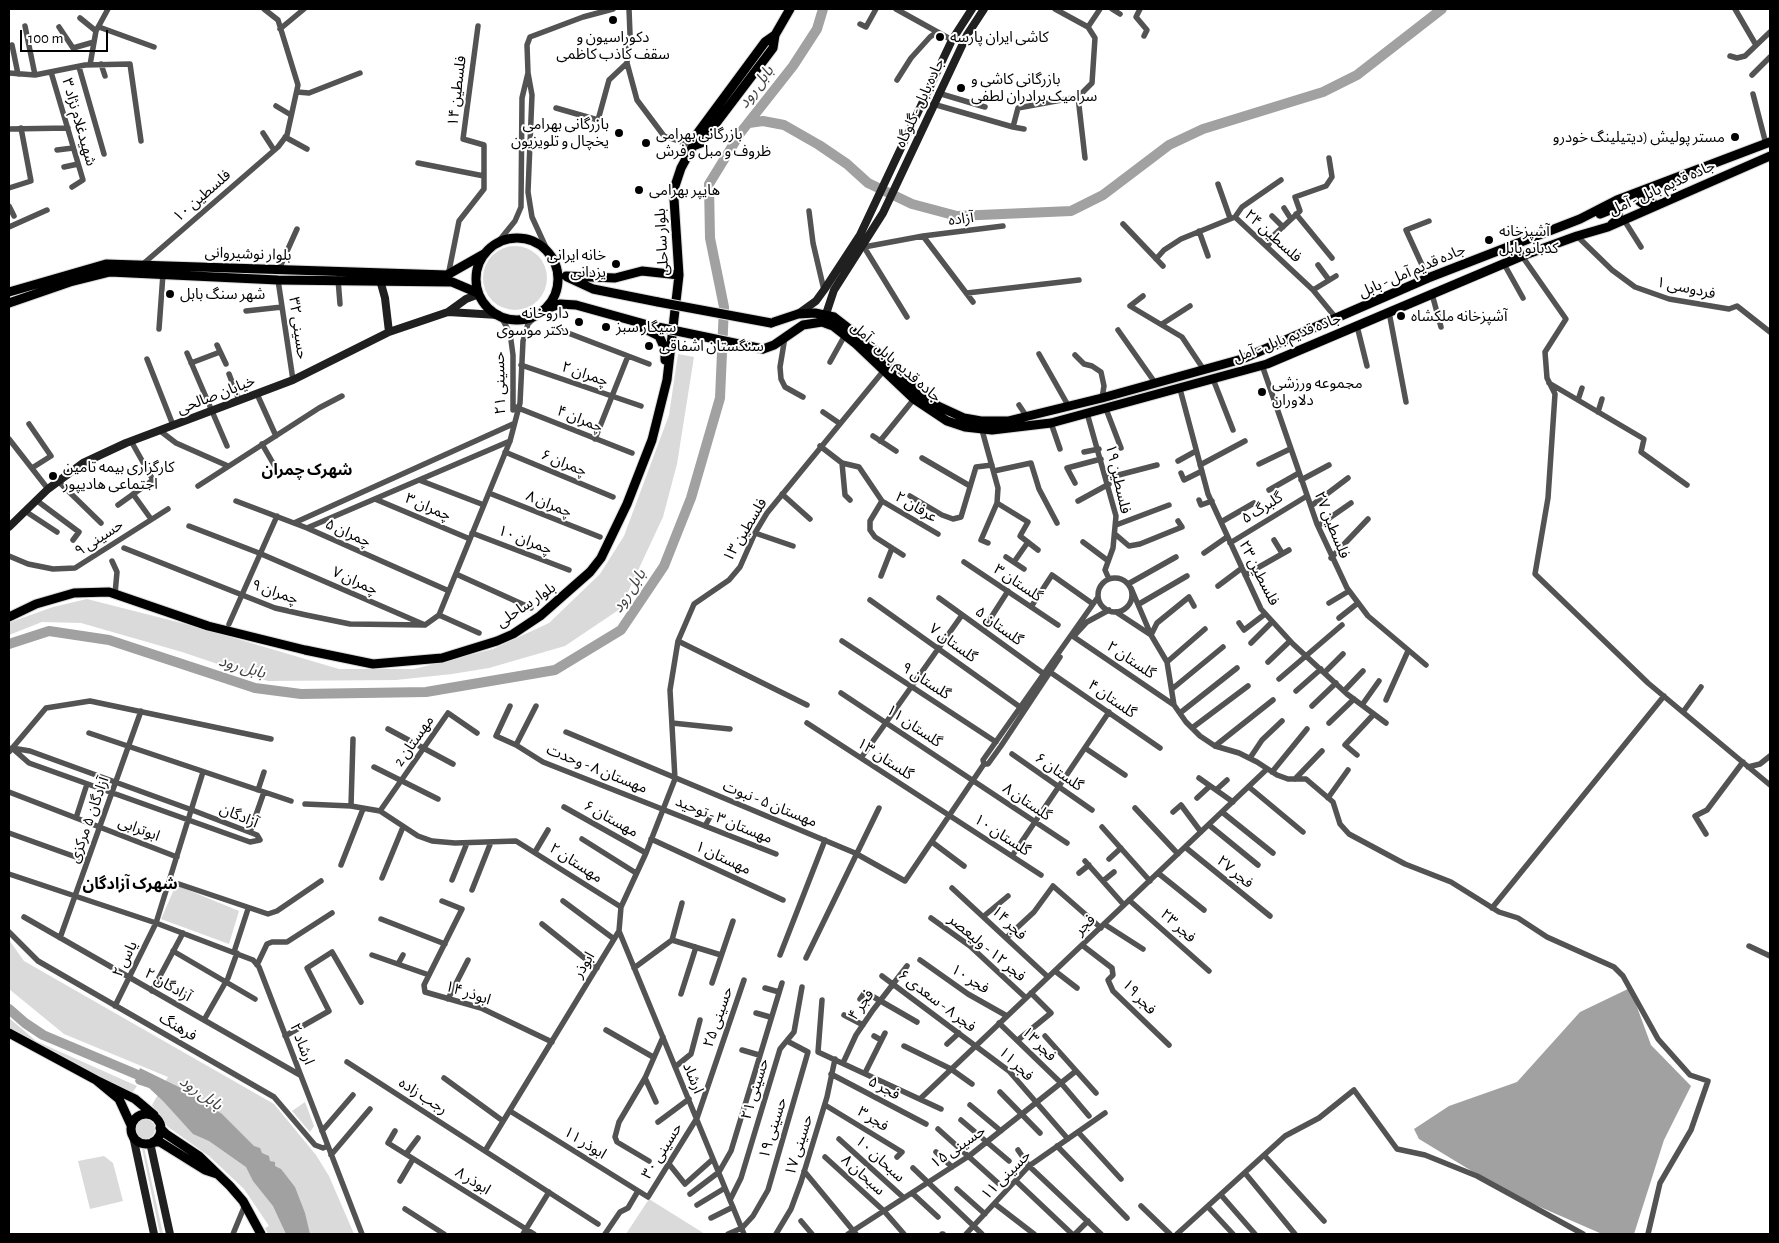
<!DOCTYPE html>
<meta charset="utf-8">
<style>
body{margin:0}
#map{position:relative;width:1779px;height:1243px;overflow:hidden;background:#fff;font-family:"Alegreya Sans",sans-serif}
canvas{display:block}
.frame{position:absolute;inset:0;border:10px solid #000;pointer-events:none}
.scale{position:absolute;left:20px;top:30px;width:88px;height:22px;box-sizing:border-box;border:2px solid #000;border-top:0;padding-left:6px;font-size:15px;line-height:18px;white-space:nowrap;color:#000;-webkit-text-stroke:4px #fff;paint-order:stroke}
</style>
<div id="map">
<canvas width="1779" height="1243"></canvas>
<div class="frame"></div>
<div class="scale">100 m</div>
</div>
<script>
const ctx = document.querySelector('canvas').getContext('2d');
ctx.lineJoin = 'round';
function paint(path, color) { ctx.fillStyle = color; ctx.fill(path, 'evenodd'); }
const poly = rows => new Path2D(rows.map(r => 'M' + r).join(''));
function strokePath(path, color, width, dash) { ctx.strokeStyle = color; ctx.lineWidth = width; ctx.lineCap = dash ? 'butt' : 'round'; ctx.setLineDash(dash || []); ctx.stroke(path); }
function label(font, color, halo, rows, align = 'center') {
  ctx.font = font + ' "Alegreya Sans","Noto Sans Arabic",sans-serif'; ctx.lineWidth = 4; ctx.setLineDash([]); ctx.textBaseline = 'middle'; ctx.strokeStyle = halo; ctx.fillStyle = color; for (const [text, x, y, turn = 0] of rows) {
    ctx.save(); ctx.translate(x, y); ctx.rotate((+turn || 0) * Math.PI / 180); ctx.textAlign = isNaN(turn) ? turn : align; if (halo) ctx.strokeText(text, 0, 0); ctx.fillText(text, 0, 0); ctx.restore();
  }
}
paint(poly([
 '483 278a32 32 0 1 1 64 0a32 32 0 1 1-64 0Z',
 [678,354,694,357,677,464,663,517,620,609,565,646,489,668,452,674,396,680,268,681,182,652,81,623,42,622,9,635,9,623,11,622,53,607,87,599,197,627,339,669,414,669,493,649,549,623,600,574,624,536,669,415],
 [176,885,239,911,229,944,161,919],
 [9,940,24,961,274,1104,316,1155,329,1176,354,1234,268,1234,265,1228,269,1226,244,1189,209,1156,168,1127,152,1105,168,1077,64,1034,9,989],
 [9,1018,36,1041,137,1086,132,1093,35,1045,9,1028],
 [305,1102,314,1126,310,1132,292,1111],
 '135 1129a10 10 0 1 1 20 0a10 10 0 1 1-20 0Z',
 [144,1147,163,1234,160,1234,142,1148],
 [104,1156,113,1163,123,1201,90,1209,78,1161],
 [649,1199,705,1234,626,1234]
]), '#dadada');
paint(poly([
 [1630,988,1651,1045,1691,1086,1664,1140,1634,1234,1602,1234,1508,1193,1419,1139,1414,1129,1449,1106,1517,1082,1580,1012],
 [140,1068,189,1092,222,1114,254,1146,260,1148,262,1153,269,1156,270,1161,275,1162,275,1166,281,1169,295,1187,305,1213,310,1234,286,1234,273,1206,253,1181,246,1167,209,1141,193,1134,163,1101,149,1088,137,1084,135,1081]
]), '#a1a1a1');
strokePath(poly([
 [749,123,763,121,784,125,819,145,847,164,868,183,912,204,957,216,1071,211,1103,195,1169,145,1203,129,1323,92,1357,75,1442,9],
 [9,644,49,631,109,640,255,688,301,694,426,692,555,670,621,630,664,566,691,498,720,398,724,307,710,238,709,184,741,132,793,66,817,29,823,9],
 [9,1009,25,1023,43,1035,150,1080]
]), '#a1a1a1', 10);
const primary = poly([
 [775,35,773,48,701,143,693,146,694,138,765,42,775,35,790,9],
 [1646,191,1639,198,1639,201,1645,205,1653,203],
 [1600,214,1610,210,1618,212,1618,219,1612,224],
 '476 279a41 41 0 1 1 82 0a41 41 0 1 1-82 0Z',
 [566,276,615,278,642,271,679,275],
 [567,277,593,289,658,302],
 [9,292,106,264,447,275,484,254],
 [9,303,70,282,110,272,278,280,452,282,478,293],
 [546,309,560,304,576,305,648,325],
 [771,323,798,314,815,313,834,317,865,341,917,390,938,406,964,418,981,421,1008,421,1102,398,1242,359,1428,278,1580,219,1617,200,1770,142],
 [639,326,659,336,665,349,665,360],
 [763,349,774,345,803,325,822,322,833,326,856,344,914,399,947,421,965,427,992,430,1051,423,1267,364,1522,256,1577,236,1608,227,1770,156],
 [9,617,36,604,74,593,109,592,208,626,305,650,373,664,442,658,497,641,513,634,540,616,590,572,601,558,627,504,652,440,667,380,679,275,674,199,675,186,681,168,693,146],
 [9,1033,96,1080],
 '131 1129a15 15 0 1 1 30 0a15 15 0 1 1-30 0Z',
 [131,1125,119,1099,96,1080,135,1099,154,1115],
 [160,1128,166,1134,199,1156,230,1186,243,1201,261,1234],
 [153,1142,160,1142,205,1170,217,1174]
]);
strokePath(primary, '#dbdbdb', 11);
strokePath(poly([
 [896,9,952,40],
 [1055,9,1088,27,1100,9],
 [1112,9,1120,14],
 [1140,9,1136,17,1147,30,1144,36],
 [1735,9,1756,45],
 [80,18,96,31],
 [860,24,866,27,876,9],
 [25,26,35,75],
 [59,27,73,48,94,42],
 [99,27,154,47],
 [280,29,304,9],
 [12,45,18,74],
 [1730,56,1737,58,1745,56,1770,32],
 [627,63,637,100,664,136,693,146],
 [101,64,105,76],
 [90,65,96,31,108,9],
 [79,67,104,154],
 [51,72,83,180,72,187],
 [9,73,35,75,85,65,130,64,141,141],
 [528,73,527,45,530,37,583,17,613,9],
 [1752,75,1770,57],
 [897,80,911,58,930,37,937,32],
 [297,92,309,93,360,73],
 [938,93,985,107],
 [1753,94,1766,144],
 [933,104,1013,127,1018,108,1078,97],
 [276,106,291,115],
 [556,108,598,120,609,80,627,63,630,34,629,9],
 [1013,127,1024,129],
 [9,129,68,128],
 [263,133,274,150],
 [285,137,307,149],
 [57,150,73,148],
 [1085,158,1078,97,1092,83,1095,38,1088,27],
 [418,163,484,176],
 [64,167,78,164],
 [1218,184,1230,218],
 [9,188,31,181,21,128],
 [9,206,14,216],
 [1284,208,1291,219],
 [809,211,813,243,824,290],
 [1296,214,1332,258],
 [1272,216,1283,227],
 [1235,217,1242,207,1281,180],
 [1624,220,1641,247],
 [1123,224,1163,266],
 [9,227,47,210],
 [1199,231,1208,256],
 [923,236,1003,226],
 [1577,236,1612,270,1635,287,1669,299,1729,309,1737,306,1770,332],
 [498,242,515,221,521,207,522,98,528,73,532,95,528,192,532,217,549,254],
 [1268,246,1274,235,1300,211,1295,197,1326,186,1332,177,1329,158],
 [1522,256,1566,319,1545,352,1547,378,1555,394,1548,498,1535,574,1648,683,1770,785],
 [1156,259,1164,250,1181,239,1235,217,1313,290,1336,318],
 [143,264,278,147,287,135,298,85,278,20,264,9],
 [1504,264,1523,298],
 [1318,265,1329,280],
 [279,269,297,229],
 [448,276,459,221,484,189,484,145,463,139,478,26],
 [1428,278,1406,230,1429,221],
 [338,279,340,304],
 [278,280,293,380],
 [1313,290,1336,276],
 [967,293,1079,280],
 [1432,294,1441,327],
 [1143,296,1130,306,1182,337,1204,370],
 [246,311,282,307],
 [1389,312,1406,402],
 [501,317,510,333,513,355,513,410],
 [907,317,864,247,923,236,973,302],
 [1162,324,1190,306],
 [1357,326,1367,366],
 [555,328,649,364],
 [159,329,163,274],
 [1118,330,1156,384],
 [785,337,780,367,781,379,785,387,803,397],
 [217,345,226,364],
 [187,353,227,446],
 [1039,354,1069,407],
 [1075,355,1084,364,1092,366,1101,372,1104,386,1102,398],
 [147,359,173,425],
 [830,362,845,335],
 [191,363,220,352],
 [521,365,641,406],
 [1262,365,1317,524,1347,588,1368,616,1426,665],
 [229,374,239,400],
 [1213,379,1233,430],
 [1549,383,1644,439,1641,452,1687,485],
 [1180,389,1208,494,1261,609,1293,644,1347,694,1386,723],
 [257,394,276,436],
 [1578,400,1582,388],
 [1019,405,1027,417],
 [513,406,632,453],
 [1106,409,1121,448],
 [823,412,839,423],
 [1598,412,1602,399],
 [1087,413,1116,516,1113,548,1105,570,1109,579],
 [1051,423,1060,449],
 [29,424,51,456,32,468],
 [159,430,176,443,228,466],
 [982,430,998,488,997,503,981,540,988,543],
 [873,436,896,451],
 [9,439,48,489],
 [595,439,628,356],
 [880,441,914,399],
 [262,444,277,470],
 [820,446,842,463,859,467,882,501,938,534],
 [505,452,613,497],
 [1084,452,1099,449],
 [922,458,970,486],
 [1178,461,1196,451],
 [842,463,845,495,850,500],
 [1259,464,1290,449],
 [1200,465,1245,441],
 [994,471,1031,463,1039,489,1057,523],
 [1181,473,1184,480,1202,471],
 [1107,478,1157,465],
 [419,480,484,505],
 [1301,480,1329,465],
 [58,481,101,523],
 [1075,483,1067,468,1101,459],
 [198,486,319,408,342,396],
 [1269,490,1299,473],
 [489,493,600,537],
 [133,494,151,519],
 [782,494,810,519],
 [910,496,942,515,953,519,961,517,976,467,992,465],
 [375,499,470,539],
 [36,500,79,532,73,540],
 [1199,500,1201,505,1212,501],
 [236,501,307,528,449,591],
 [882,501,870,521,870,530,875,537,903,555],
 [1078,501,1109,484],
 [997,503,1028,522,1020,536,1038,550],
 [118,505,153,480,131,441],
 [1311,506,1348,478],
 [25,511,57,532],
 [1221,522,1254,503],
 [294,523,513,424],
 [1116,525,1169,505],
 [189,526,259,553,425,625,439,615],
 [1318,526,1351,503],
 [307,528,510,441],
 [472,533,569,570],
 [755,533,793,546],
 [1115,534,1129,546,1140,544,1182,527,1178,521],
 [1274,540,1282,553],
 [1083,542,1107,560],
 [1230,543,1307,496],
 [124,548,275,608,306,615,350,624,425,625],
 [1204,553,1227,537],
 [9,556,28,564,53,569,75,568,168,509],
 [1006,557,1024,569],
 [1331,558,1368,519],
 [112,561,117,572,115,594],
 [964,562,1058,625],
 [1014,562,1028,542],
 [456,574,531,608],
 [1245,575,1289,550],
 [881,576,892,548],
 '1098 595a17 17 0 1 1 34 0a17 17 0 1 1-34 0Z',
 [1128,584,1176,557],
 [1218,586,1242,568],
 [1131,588,1151,635,1167,662,1174,705,1186,722,1200,736,1215,746,1239,753,1257,762,1277,775,1288,779,1306,779,1333,802,1340,824,1349,834,1405,864,1451,882,1499,912,1518,918,1547,937,1614,967,1623,976,1658,1039,1690,1075,1708,1081,1691,1130,1660,1183,1648,1234],
 [939,598,1044,674],
 [870,600,1020,707],
 [1329,603,1349,591],
 [1139,604,1187,576],
 [1031,607,1052,575,1093,604],
 [1116,612,1151,635],
 [439,615,510,441,520,403,523,341,528,324,537,315],
 [439,615,479,633],
 [1339,618,1358,603],
 [1239,623,1244,630,1265,614],
 [229,624,277,516],
 [983,630,1008,591],
 [1075,635,1087,622,1109,610],
 [1151,635,1157,623,1189,597,1194,606],
 [1074,637,1174,705],
 [678,641,807,705],
 [842,641,996,742],
 [1251,643,1272,622],
 [1167,662,1205,629],
 [1268,662,1290,641],
 [1050,672,1160,748],
 [1325,672,1343,654],
 [1279,679,1342,625],
 [1172,689,1223,647],
 [1296,691,1321,669],
 [1344,691,1363,671],
 [841,693,1067,843],
 [1386,700,1408,651],
 [1362,705,1379,681],
 [510,706,496,736,516,745,543,762,776,854],
 [1312,706,1336,683],
 [1683,712,1701,687],
 [1180,713,1237,668],
 [672,723,730,729],
 [807,723,1041,875],
 [1329,723,1354,699],
 [1192,728,1248,686],
 [388,729,453,764],
 [566,732,855,853,905,881,984,764,983,760,1098,597],
 [89,733,291,801],
 [516,745,536,706],
 [1215,746,1273,700],
 [12,748,30,751,192,810,257,835,260,840,250,842,29,763,12,748],
 [1085,748,1125,775],
 [9,752,46,708,90,701,271,739],
 [1012,754,1092,810],
 [1357,755,1345,745,1374,714],
 [861,758,962,615],
 [1250,758,1262,740,1282,721],
 [984,764,988,764,1001,746,1060,657],
 [374,767,438,799],
 [1748,767,1760,764,1770,756],
 [1272,772,1307,729],
 [1199,778,1233,802],
 [1295,779,1322,751],
 [1249,787,1303,832],
 [258,790,264,772],
 [1216,790,1227,780],
 [9,792,177,857],
 [1197,798,1210,786],
 [1328,798,1348,770],
 [305,804,351,806,380,811,418,836,432,841,455,843,516,841,621,907],
 [351,806,353,739],
 [564,807,646,853],
 [1135,808,1178,854],
 [380,811,448,713,477,733],
 [1173,812,1181,805,1201,832],
 [1222,812,1273,853],
 [76,818,87,784],
 [1209,825,1258,865],
 [705,826,710,817],
 [1102,827,1150,881],
 [250,832,264,792],
 [9,833,87,861],
 [1706,834,1695,816,1707,810,1743,762],
 [582,839,636,873],
 [651,839,783,900],
 [932,842,964,866],
 [1185,847,1270,916],
 [535,852,548,830],
 [1012,856,1109,712],
 [1109,859,1121,848],
 [1085,861,1124,905],
 [341,865,363,809],
 [1079,873,1089,865],
 [1158,873,1204,910],
 [9,874,156,923,253,960,259,967,362,1234],
 [382,878,403,827],
 [452,880,467,843],
 [170,881,268,914,277,911,321,881],
 [1103,881,1114,872],
 [952,888,1048,977],
 [472,890,491,842],
 [1129,900,1209,971],
 [442,901,462,909,424,985,425,992,481,1008,552,1042],
 [563,901,614,939],
 [1492,908,1664,696],
 [984,916,1008,896],
 [24,917,300,1075],
 [931,918,970,946,1026,998],
 [381,919,445,944],
 [542,924,597,968],
 [1104,924,1143,949],
 [619,931,744,1234],
 [9,932,38,961,274,1097,315,1145,323,1148,328,1146],
 [60,938,141,711],
 [1006,938,1034,912,1053,886,1101,928],
 [672,940,682,903],
 [1082,945,1112,968,1113,975,1108,980,1113,991,1169,1045],
 [1749,946,1770,956],
 [173,951,255,999],
 [234,952,248,909],
 [372,955,429,975],
 [780,955,825,840],
 [806,958,879,808],
 [920,960,968,994,1007,1016],
 [398,964,403,955],
 [257,965,267,944,272,942,287,942,332,913],
 [634,968,672,940,721,955],
 [1055,971,1077,988],
 [882,976,1009,1071,1068,1139],
 [712,983,733,921],
 [765,988,779,992],
 [152,991,183,933],
 [681,994,696,947],
 [448,999,468,960],
 [860,999,865,992,917,1022],
 [822,1000,818,1052,941,1109],
 [115,1006,156,923,203,772],
 [756,1013,770,1017],
 [844,1015,863,1025],
 [204,1020,228,978,237,953],
 [999,1023,1061,1083,1089,1116],
 [606,1030,653,1057],
 [285,1036,329,1011,307,968,332,952,361,1002],
 [874,1036,881,1040],
 [1045,1036,1096,1093],
 [1018,1040,1051,1013,1031,993],
 [947,1044,959,1033],
 [904,1046,951,1069,972,1084],
 [742,1050,759,1055],
 [347,1062,598,1224],
 [843,1063,856,1035,873,1010,907,966],
 [675,1067,691,1054,700,1020],
 [865,1073,885,1033],
 [831,1074,926,1124],
 [444,1078,503,1121],
 [645,1078,656,1102],
 [1000,1092,1040,1133],
 [921,1098,1267,769],
 [825,1105,902,1152,897,1157],
 [970,1105,1001,1131],
 [510,1111,648,1197,697,1118,744,980],
 [961,1120,1009,1161],
 [658,1122,689,1099],
 [938,1129,998,1183],
 [322,1131,353,1095],
 [395,1131,388,1143,534,1234],
 [1078,1132,1121,1179],
 [839,1139,904,1198],
 [1057,1146,1127,1218],
 [1018,1150,1029,1166,1101,1234],
 [485,1151,619,931,621,907,646,853,675,779,670,690,678,641,694,604,729,580,740,567,755,533,767,513,885,369],
 [936,1152,952,1167],
 [406,1154,418,1138],
 [331,1155,370,1109],
 [1264,1155,1324,1221],
 [825,1157,884,1211,904,1234],
 [649,1161,617,1142,615,1137,619,1122,645,1078,663,1037],
 [669,1164,685,1184,713,1159],
 [913,1168,982,1234],
 [804,1171,856,1234],
 [1245,1173,1295,1234],
 [400,1181,413,1159],
 [1016,1181,1072,1234],
 [957,1189,985,1214],
 [912,1193,938,1217],
 [690,1194,719,1172,731,1151,782,983],
 [1221,1195,1255,1234],
 [730,1200,741,1178,780,1049,794,1032,802,987],
 [995,1204,1034,1234],
 [697,1205,725,1188],
 [1141,1206,1170,1234],
 [1208,1207,1233,1234],
 [405,1209,444,1234],
 [711,1218,733,1207],
 [801,1221,812,1234],
 [233,1234,245,1205],
 [523,1234,549,1192],
 [605,1234,620,1212,628,1208,638,1191],
 [728,1234,742,1228,753,1216,768,1190,808,1052,787,1041],
 [776,1234,791,1209,801,1182,827,1097,835,1059],
 [848,1234,969,1156,1076,1071],
 [942,1234,943,1234],
 [966,1234,1029,1166,1105,1113],
 [1075,1234,1088,1221],
 [1177,1234,1285,1136,1319,1118,1354,1090,1397,1149,1425,1155,1477,1176,1583,1234]
]), '#535353', 5.5);
strokePath(poly([
 [380,280,385,298,389,332],
 [479,294,466,299,448,312,498,315],
 [798,314,816,301,824,290,860,235,952,40,972,9],
 [826,314,834,290,883,213,967,35,984,9],
 [9,527,48,489,83,463,126,443,293,380,389,332,448,312],
 [133,1136,154,1234],
 [153,1142,151,1147,170,1234]
]), '#202020', 8);
strokePath(primary, '#000', 9);
const primaryBridge = poly([
 [658,302,771,323],
 [648,325,763,349]
]);
strokePath(primaryBridge, '#dbdbdb', 11, []);
strokePath(primaryBridge, '#000', 9);
for (const [x, y, r, color] of [
 [613,20,5,"#000"],
 [940,37,5,"#000"],
 [961,88,5,"#000"],
 [619,133,5,"#000"],
 [1735,137,5,"#000"],
 [646,143,5,"#000"],
 [639,190,5,"#000"],
 [1489,240,5,"#000"],
 [616,264,5,"#000"],
 [170,294,5,"#000"],
 [1401,316,5,"#000"],
 [579,322,5,"#000"],
 [606,327,5,"#000"],
 [649,346,5,"#000"],
 [1262,392,5,"#000"],
 [53,476,5,"#000"]
]) { const dot = new Path2D(); dot.arc(x, y, r, 0, 2 * Math.PI); ctx.fillStyle = color; ctx.fill(dot); strokePath(dot, '#fff', 2); }
label('15px', '#000', '#fff', [
 ["دکوراسیون و",613,37,"center"],
 ["سقف کاذب کاظمی",613,54,"center"],
 ["کاشی ایران پارسه",950,37],
 ["بازرگانی کاشی و",971,79],
 ["سرامیک برادران لطفی",971,96],
 ["بازرگانی بهرامی",609,124,"right"],
 ["یخچال و تلویزیون",609,141,"right"],
 ["بازرگانی بهرامی",656,134],
 ["ظروف و مبل و فرش",656,151],
 ["مستر پولیش (دیتیلینگ خودرو",1725,137,"right"],
 ["هایپر بهرامی",649,190],
 ["آشپزخانه",1499,231],
 ["کدبانو بابل",1499,248],
 ["خانه ایرانی",606,255,"right"],
 ["یزدانی",606,272,"right"],
 ["شهر سنگ بابل",180,294],
 ["داروخانه",569,313,"right"],
 ["دکتر موسوی",569,330,"right"],
 ["آشپزخانه ملکشاه",1411,316],
 ["سیگار سبز",616,327],
 ["سنگستان اشفاقی",659,346],
 ["مجموعه ورزشی",1272,383],
 ["دلاوران",1272,400],
 ["کارگزاری بیمه تامین",63,467],
 ["اجتماعی هادیپور",63,484]
], 'left');
label('15px', '#000', '#fff', [
 ["فلسطین ۱۴",457,91,-83],
 ["جاده بابل - گلوگاه",920,103,-65],
 ["شهیدغلام نژاد ۳",79,122,74],
 ["جاده قدیم بابل - آمل",1662,188,-24],
 ["فلسطین ۱۰",202,196,-41],
 ["آزاده",961,219,-7],
 ["فلسطین ۲۴",1273,236,42],
 ["بلوار ساحلی",662,242,-93],
 ["بلوار نوشیروانی",248,254,2],
 ["جاده قدیم آمل - بابل",1412,271,-23],
 ["فردوسی ۱",1686,288,12],
 ["حسینی ۳۲",298,328,82],
 ["جاده قدیم بابل - آمل",1287,338,-21],
 ["جاده قدیم بابل - آمل",896,362,41],
 ["چمران ۲",585,374,19],
 ["حسینی ۲۱",500,383,-91],
 ["خيابان صالحی",216,395,-21],
 ["چمران ۴",580,419,22],
 ["چمران ۶",564,463,22],
 ["فلسطین ۱۹",1118,479,77],
 ["چمران ۸",549,504,22],
 ["چمران ۳",428,507,23],
 ["عرفان ۲",916,507,30],
 ["گلبرگ ۵",1262,508,-32],
 ["فلسطین ۲۷",1332,525,68],
 ["فلسطین ۱۳",745,530,-59],
 ["چمران ۵",348,533,24],
 ["حسینی ٩",99,538,-33],
 ["چمران ۱۰",525,540,21],
 ["فلسطین ۲۳",1259,573,63],
 ["چمران ۷",355,581,24],
 ["گلستان ۳",1018,583,34],
 ["چمران ۹",275,592,19],
 ["بلوار ساحلی",526,605,-34],
 ["گلستان ۵",999,626,36],
 ["گلستان ۷",953,643,36],
 ["گلستان ۲",1131,660,34],
 ["گلستان ۹",926,681,33],
 ["گلستان ۴",1112,699,35],
 ["گلستان ۱۱",914,726,34],
 ["مهستان 2",414,741,-55],
 ["گلستان ۱۳",885,759,33],
 ["مهستان ۸ - وحدت",597,769,22],
 ["گلستان ۶",1059,772,35],
 ["گلستان ۸",1027,802,34],
 ["مهستان ۵ - نبوت",770,804,22],
 ["آزادگان",239,816,23],
 ["مهستان ۶",611,819,29],
 ["آزادگان ۵ مرکزی",89,820,-70],
 ["مهستان ۳ - توحید",724,820,22],
 ["ابوترابی",139,829,21],
 ["گلستان ۱۰",1002,835,33],
 ["مهستان ۱",723,858,25],
 ["مهستان ۲",576,863,33],
 ["فجر ۲۷",1235,872,39],
 ["فجر ۱۴",1009,923,44],
 ["فجر",1085,925,-44],
 ["فجر ۲۳",1178,926,42],
 ["فجر ۱۲ - ولیعصر",987,948,40],
 ["یاس ۲",125,959,-64],
 ["ابوذر",584,965,-59],
 ["فجر ۱۰",970,979,32],
 ["آزادگان ۲",168,985,30],
 ["ابوذر ۱۴",468,993,18],
 ["فجر ۱۹",1139,997,47],
 ["فجر ۸ - سعدی ۶",937,1001,37],
 ["فجر ۴",861,1005,-55],
 ["حسینی ۲۵",718,1017,-71],
 ["فرهنگ",178,1027,30],
 ["ارشاد ۲",302,1044,69],
 ["فجر ۱۳",1039,1044,45],
 ["فجر ۱۱",1016,1064,44],
 ["ارشاد",693,1078,68],
 ["فجر ۵",884,1088,28],
 ["حسینی ۲۱",755,1089,-73],
 ["رجب زاده",423,1096,33],
 ["فجر ۳",873,1119,32],
 ["حسینی ۱۹",773,1128,-73],
 ["ابوذر ۱۱",585,1143,32],
 ["حسینی ۱۷",799,1145,-73],
 ["حسینی ۱۵",958,1147,-35],
 ["حسینی ۳۰",662,1151,-58],
 ["سبحان ۱۰",880,1159,42],
 ["سبحان ۸",863,1175,42],
 ["حسینی ۱۱",1006,1175,-45],
 ["ابوذر ۸",473,1181,32]
]);
label('italic 16px', '#424242', '#fff', [
 ["بابل رود",756,87,-54],
 ["بابل رود",629,591,-57],
 ["بابل رود",242,667,16],
 ["بابل رود",201,1093,35]
]);
label('bold 16px', '#000', '#fff', [
 ["شهرک چمران",307,470],
 ["شهرک آزادگان",130,884]
]);
</script>
